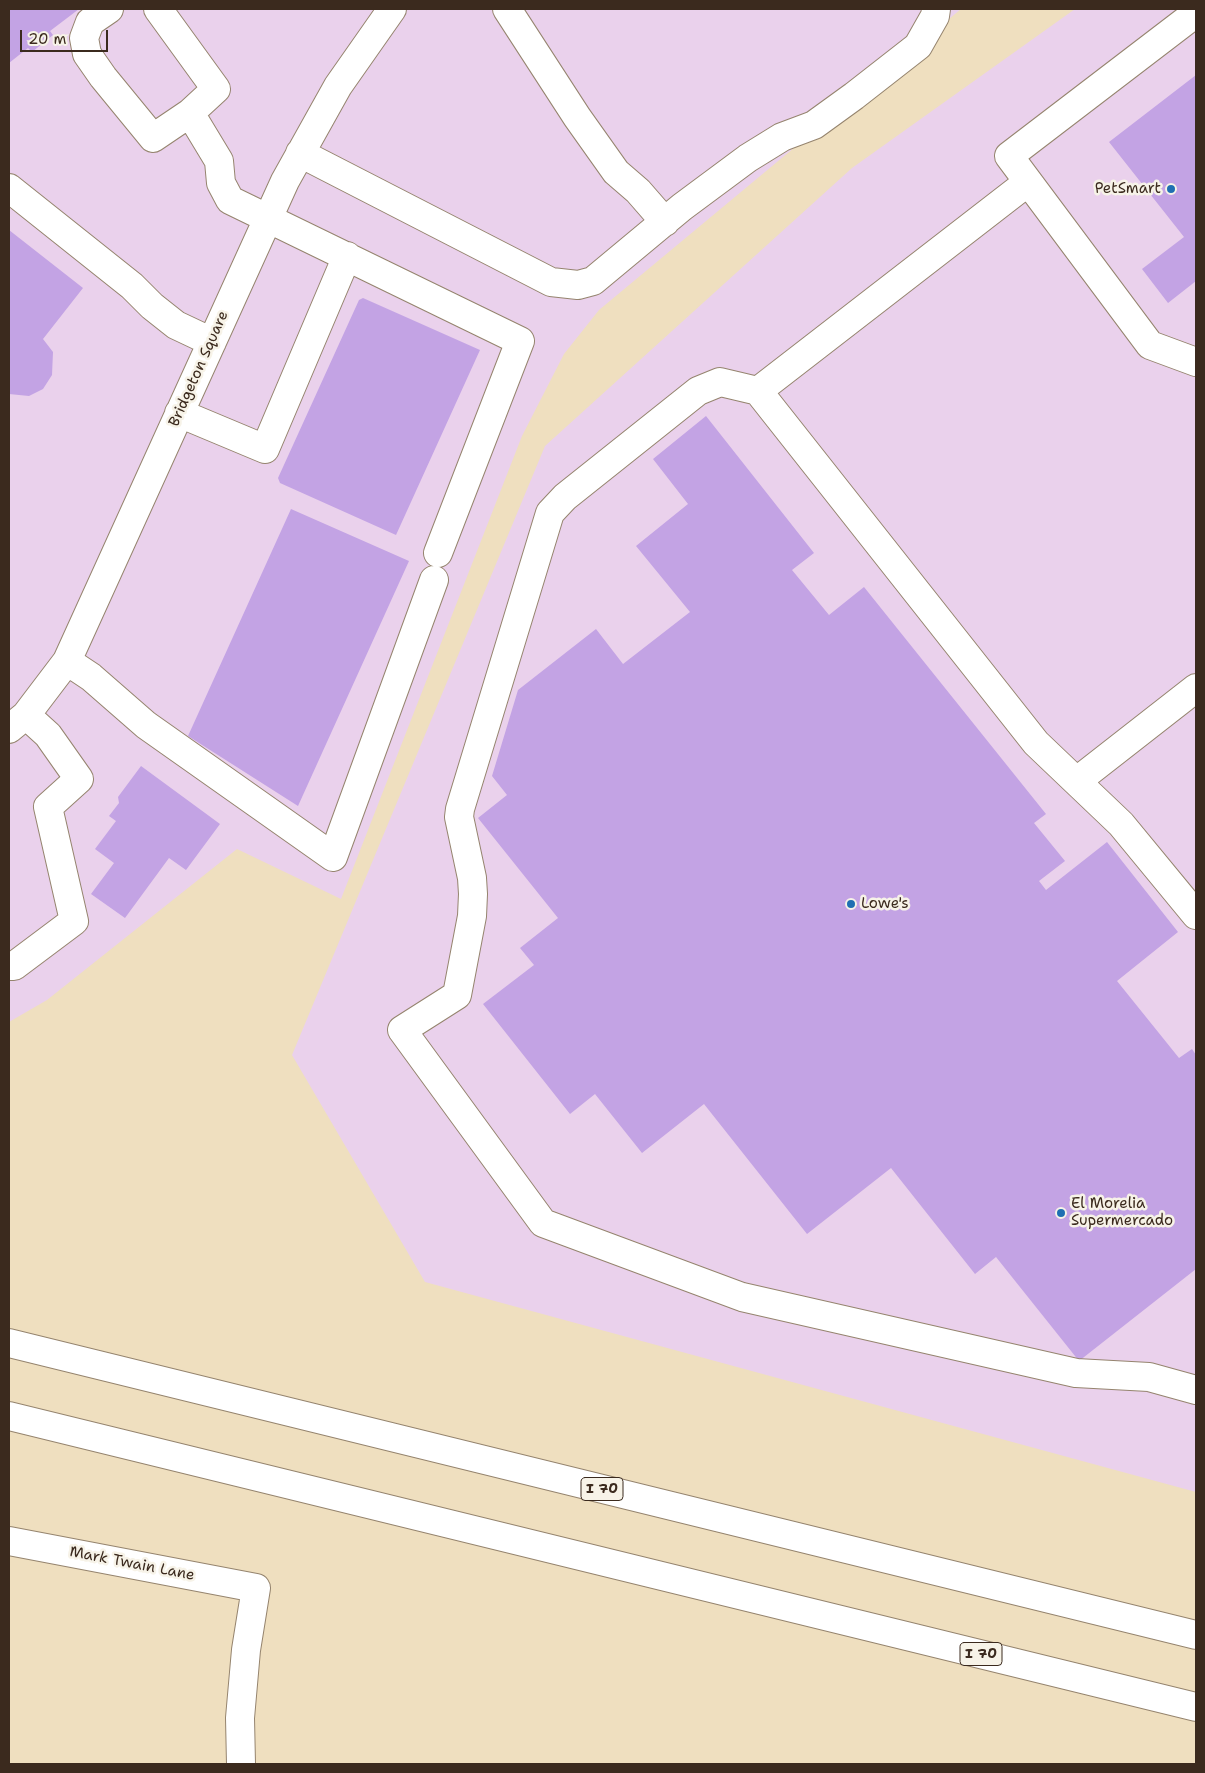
<!DOCTYPE html>
<style>
body{margin:0}
#map{position:relative;width:1205px;height:1773px;overflow:hidden;background:#efdfbf;font-family:"Shantell Sans",sans-serif}
canvas{display:block}
.frame{position:absolute;inset:0;border:10px solid #3b2a1e;pointer-events:none}
.scale{position:absolute;left:20px;top:30px;width:88px;height:22px;box-sizing:border-box;border:2px solid #3b2a1e;border-top:0;padding-left:6px;font-size:15px;line-height:18px;white-space:nowrap;color:#3b2a1e;-webkit-text-stroke:4px #f7f3e8;paint-order:stroke}
</style>
<div id="map">
<canvas width="1205" height="1773"></canvas>
<div class="frame"></div>
<div class="scale">20 m</div>
</div>
<script>
const ctx = document.querySelector('canvas').getContext('2d');
ctx.lineJoin = 'round';
function paint(path, color) { ctx.fillStyle = color; ctx.fill(path, 'evenodd'); }
const poly = rows => new Path2D(rows.map(r => 'M' + r).join(''));
function strokePath(path, color, width, dash) { ctx.strokeStyle = color; ctx.lineWidth = width; ctx.lineCap = dash ? 'butt' : 'round'; ctx.setLineDash(dash || []); ctx.stroke(path); }
function label(font, color, halo, rows, align = 'center') {
  ctx.font = font + ' "Shantell Sans",sans-serif'; ctx.lineWidth = 5; ctx.setLineDash([]); ctx.textBaseline = 'middle'; ctx.strokeStyle = halo; ctx.fillStyle = color; for (const [text, x, y, turn = 0] of rows) {
    ctx.save(); ctx.translate(x, y); ctx.rotate((+turn || 0) * Math.PI / 180); ctx.textAlign = isNaN(turn) ? turn : align; if (halo) ctx.strokeText(text, 0, 0); ctx.fillText(text, 0, 0); ctx.restore();
  }
}
paint(poly([
 [9,9,961,9,599,310,564,354,522,436,341,899,237,849,47,1000,9,1022],
 [1075,9,1196,9,1196,1492,425,1282,292,1055,545,446,852,168]
]), '#ead1ec');
paint(poly([
 [9,9,79,9,50,31,53,35,32,52,28,48,9,63],
 [1196,75,1196,281,1168,303,1142,269,1184,237,1109,142],
 [9,230,83,288,43,339,53,352,52,375,43,389,29,396,9,394],
 [363,298,480,350,396,535,280,483,278,478,359,300],
 [706,416,814,553,792,570,829,615,864,587,1046,814,1034,823,1065,861,1039,881,1046,890,1107,842,1178,932,1117,981,1179,1058,1192,1049,1196,1055,1196,1269,1079,1361,996,1257,975,1274,891,1168,807,1234,704,1104,642,1153,595,1094,570,1114,483,1004,534,965,520,948,558,918,478,818,507,795,492,776,518,690,596,629,623,664,690,612,636,546,688,504,653,459],
 [291,509,409,561,298,806,188,736],
 [141,766,220,824,186,870,169,858,125,918,91,894,114,863,95,849,116,821,109,816,119,803,118,797]
]), '#c3a3e4');
const minor = poly([
 [109,9,90,22,84,38,87,54,103,77,153,138,190,113],
 [158,9,216,89,190,113,219,161,221,183,230,200,520,341,438,553],
 [507,9,577,117,616,172,638,191,665,222],
 [1196,13,1009,156,1150,345,1196,362],
 [300,153,551,282,578,285,593,281,682,207,748,158,782,137,814,125,854,96,918,46,935,16,936,9],
 [1028,182,758,391,1036,743,1121,824,1196,915],
 [9,188,132,286,152,306,176,325,212,342],
 [758,391,720,382,698,391,565,497,550,513,460,809,459,817,472,878,473,894,472,916,457,995,402,1030,543,1223,742,1297,1076,1373,1149,1377,1196,1390],
 [179,413,265,449,347,256],
 [67,661,91,677,146,725,333,857,434,580],
 [9,729,26,715,67,661,285,181,338,86,392,9],
 [1077,781,1196,688],
 [9,966,14,966,74,921,48,807,79,779,48,735,26,715],
 [9,1541,256,1588,246,1650,240,1718,241,1764]
]);
const highway = poly([
 [9,1343,1196,1635],
 [9,1416,1196,1707]
]);
strokePath(minor, '#95846e', 30);
strokePath(highway, '#95846e', 30);
strokePath(minor, '#fff', 28);
strokePath(highway, '#fff', 28);
for (const [x, y, r, color] of [
 [1171,189,5,"#1f6fb2"],
 [851,904,5,"#1f6fb2"],
 [1061,1213,5,"#1f6fb2"]
]) { const dot = new Path2D(); dot.arc(x, y, r, 0, 2 * Math.PI); ctx.fillStyle = color; ctx.fill(dot); strokePath(dot, '#f7f3e8', 2); }
for (const [x, y, w] of [
 [602,1489,42],
 [981,1654,42]
]) { const box = new Path2D(); box.roundRect(x - w / 2, y - 11.5, w, 23, 4); ctx.fillStyle = '#f7f3e8'; ctx.fill(box); strokePath(box, '#3b2a1e', 1); }
label('bold 14px', '#3b2a1e', null, [
 ["I 70",602,1489],
 ["I 70",981,1654]
]);
label('15px', '#3b2a1e', '#f7f3e8', [
 ["PetSmart",1161,189,"right"],
 ["Lowe's",861,904],
 ["El Morelia",1071,1204],
 ["Supermercado",1071,1221]
], 'left');
label('15px', '#3b2a1e', '#f7f3e8', [
 ["Bridgeton Square",199,369,-66],
 ["Mark Twain Lane",132,1564,11]
]);
</script>
